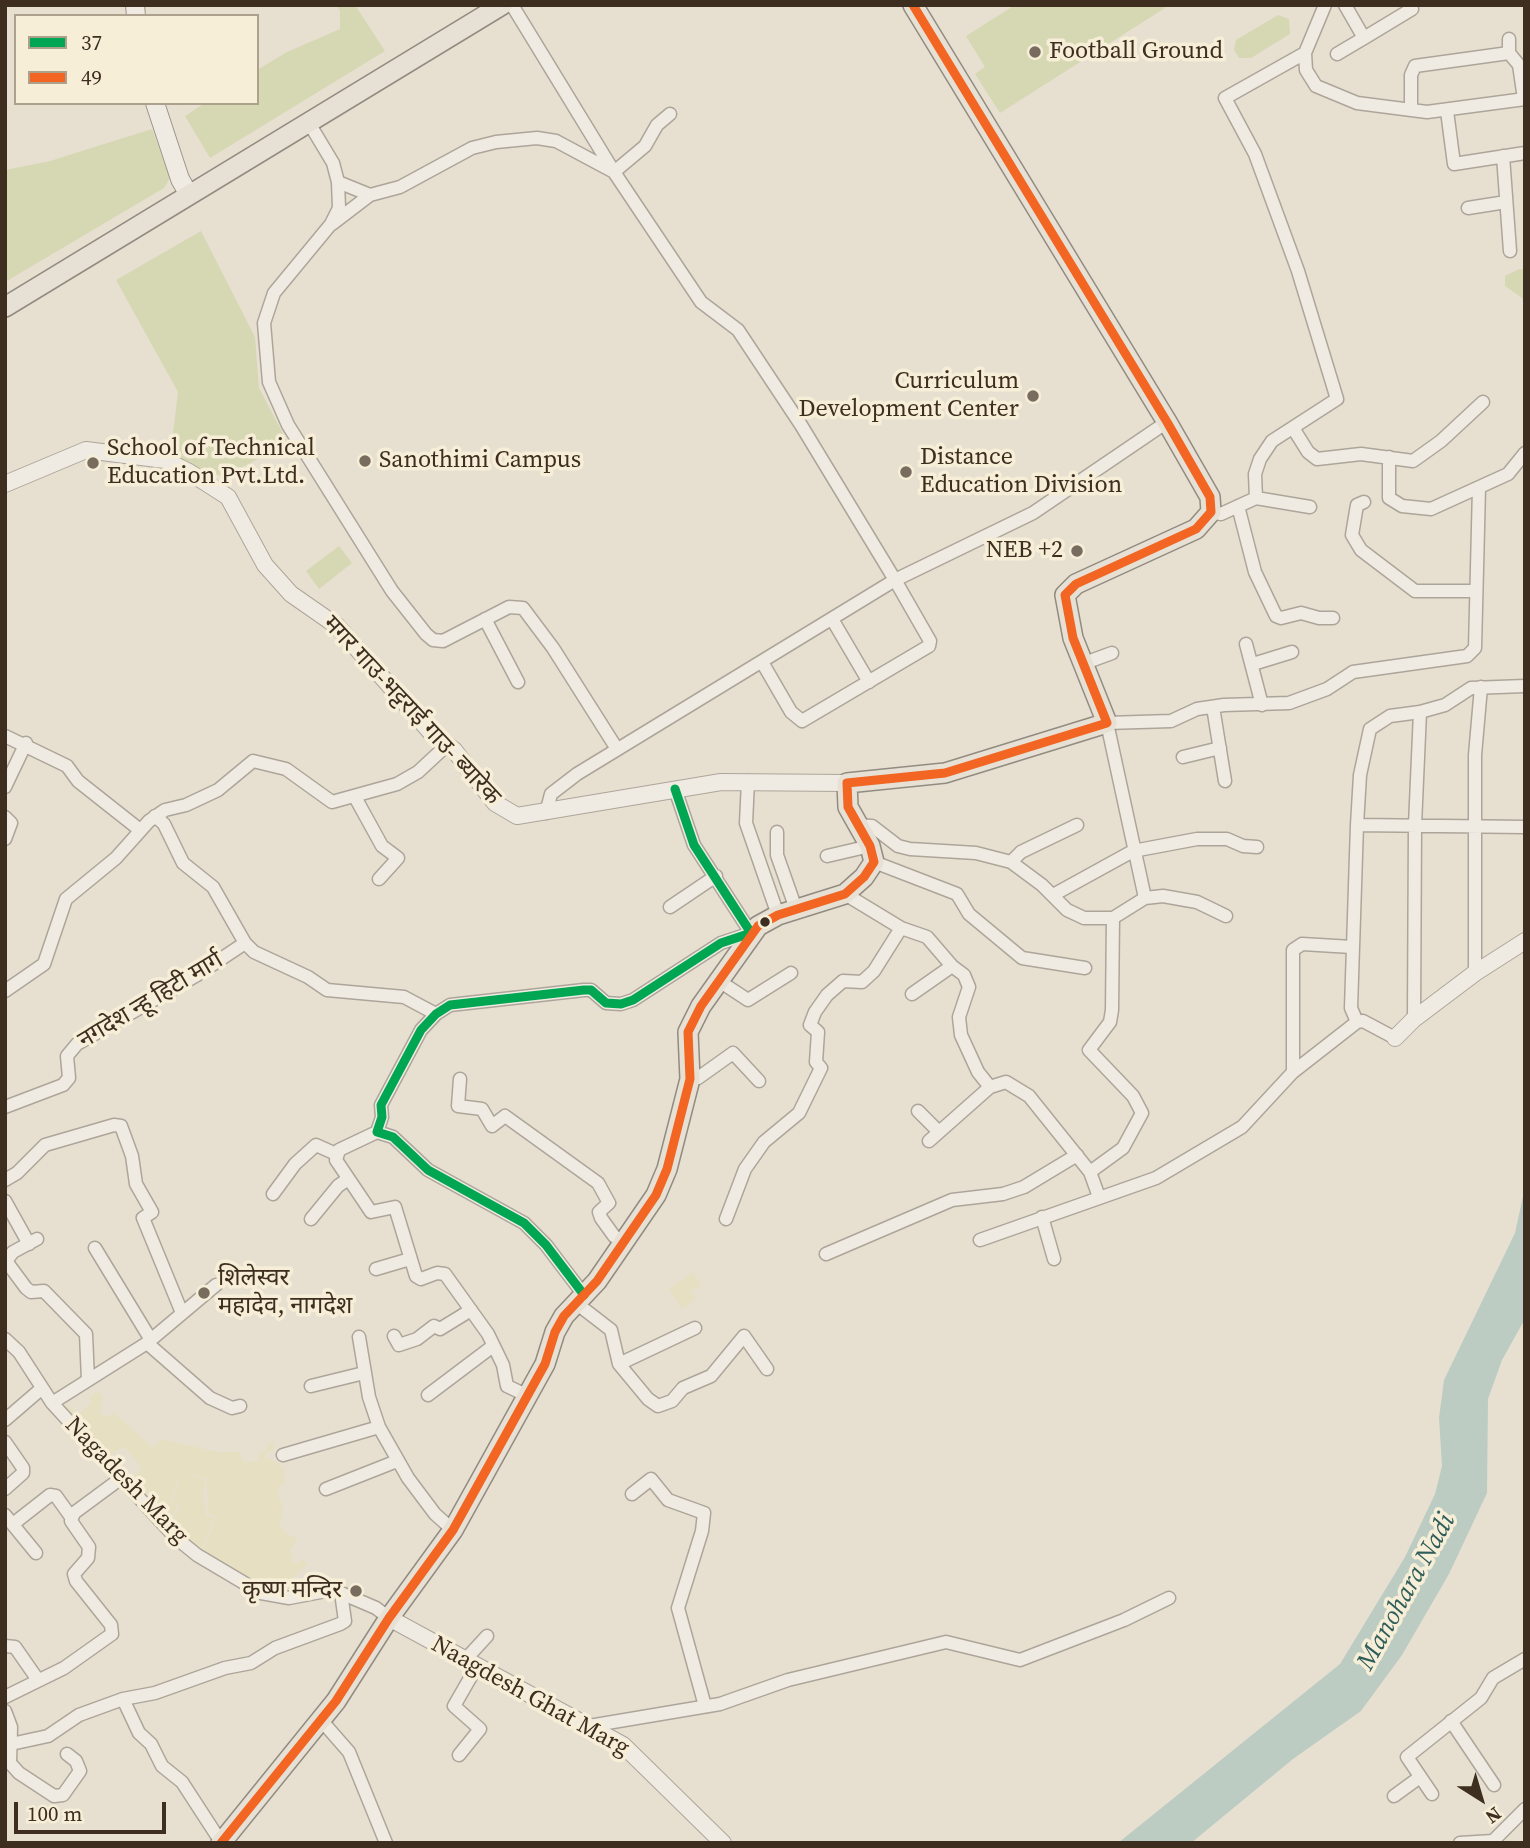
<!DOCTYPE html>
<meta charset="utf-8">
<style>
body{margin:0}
#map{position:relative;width:1530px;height:1848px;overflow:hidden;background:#e7e0d1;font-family:"Source Serif 4",serif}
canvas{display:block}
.frame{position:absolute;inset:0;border:7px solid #3d2e20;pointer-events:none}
.legend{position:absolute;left:14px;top:14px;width:245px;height:91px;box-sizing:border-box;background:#f7eed8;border:2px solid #ada18e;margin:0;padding:9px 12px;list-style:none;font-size:21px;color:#3d2e20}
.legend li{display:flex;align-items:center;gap:14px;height:35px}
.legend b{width:35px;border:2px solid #ada18e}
.north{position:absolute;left:1446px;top:1764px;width:70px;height:70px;-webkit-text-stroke:5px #f7eed8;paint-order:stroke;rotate:143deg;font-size:19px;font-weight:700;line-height:28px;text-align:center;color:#3d2e20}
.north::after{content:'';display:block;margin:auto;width:24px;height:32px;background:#3d2e20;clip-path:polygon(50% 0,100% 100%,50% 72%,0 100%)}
.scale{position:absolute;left:14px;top:1802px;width:152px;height:32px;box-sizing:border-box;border:4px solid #3d2e20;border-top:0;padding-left:9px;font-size:21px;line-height:24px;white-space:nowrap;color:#3d2e20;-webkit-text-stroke:5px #f7eed8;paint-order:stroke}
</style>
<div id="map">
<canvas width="1530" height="1848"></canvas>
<div class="frame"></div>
<ul class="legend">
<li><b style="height:9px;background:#00a651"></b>37</li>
<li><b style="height:9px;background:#f26522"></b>49</li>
</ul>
<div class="north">N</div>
<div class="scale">100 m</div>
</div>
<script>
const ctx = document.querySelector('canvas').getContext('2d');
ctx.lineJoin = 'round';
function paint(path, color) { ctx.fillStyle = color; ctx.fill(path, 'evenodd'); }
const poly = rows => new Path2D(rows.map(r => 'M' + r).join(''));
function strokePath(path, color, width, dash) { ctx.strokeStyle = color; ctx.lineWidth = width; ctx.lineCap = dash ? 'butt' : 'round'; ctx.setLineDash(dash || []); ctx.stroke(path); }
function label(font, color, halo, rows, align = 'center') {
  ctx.font = font + ' "Source Serif 4","Noto Sans Devanagari",serif'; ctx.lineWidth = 7; ctx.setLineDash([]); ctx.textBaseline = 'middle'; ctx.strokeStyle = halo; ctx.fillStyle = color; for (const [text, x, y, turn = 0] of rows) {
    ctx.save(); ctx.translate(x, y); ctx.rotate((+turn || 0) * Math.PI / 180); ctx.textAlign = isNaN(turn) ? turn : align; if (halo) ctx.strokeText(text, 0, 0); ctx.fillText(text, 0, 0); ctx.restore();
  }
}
paint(poly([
 [693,1272,701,1285,691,1292,696,1299,682,1309,669,1288],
 [97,1391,103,1396,100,1413,107,1417,114,1413,154,1448,162,1439,217,1452,241,1452,242,1461,258,1462,260,1451,266,1451,267,1444,274,1442,274,1450,267,1451,265,1459,273,1459,270,1462,278,1462,284,1468,285,1483,278,1488,280,1492,277,1494,283,1507,280,1525,284,1532,298,1539,290,1550,294,1564,303,1560,308,1563,290,1581,304,1599,279,1601,201,1555,217,1517,209,1514,206,1478,179,1472,205,1480,203,1498,207,1516,215,1518,200,1553,172,1530,175,1526,172,1523,180,1505,172,1501,179,1484,175,1482,178,1474,174,1481,177,1485,170,1500,177,1506,170,1521,127,1482,142,1469,124,1446,106,1458,70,1416,65,1406,68,1404,77,1415,92,1403,89,1397]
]), '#e6dfc2');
paint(poly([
 [337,5,355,5,385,51,210,158,185,116,205,103,257,103,257,70,287,52,340,29,340,11],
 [1015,5,1163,5,1165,8,1000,113,975,74,985,67,966,36],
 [1278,15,1289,19,1290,34,1251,58,1239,58,1234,50,1236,40],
 [152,129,170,178,164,188,5,282,5,170,50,161],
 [201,231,255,337,259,388,288,443,224,477,170,458,178,392,116,280],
 [1519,269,1525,270,1525,300,1505,286,1505,276],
 [339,546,352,563,319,589,306,571]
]), '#d6d7b3');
paint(poly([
 [1525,1187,1525,1319,1502,1360,1488,1399,1487,1493,1449,1574,1402,1655,1361,1711,1293,1759,1191,1843,1118,1843,1340,1664,1405,1557,1435,1494,1442,1466,1439,1418,1444,1380,1515,1233]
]), '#bcccc2');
const minor = poly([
 [512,5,614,172,701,302,738,330,801,425,895,580,1033,513,1167,422],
 [1345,5,1364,38,1412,9],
 [1509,39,1509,53,1519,65,1524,99],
 [1305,53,1306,70,1316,86,1357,103,1427,112,1525,99],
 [1337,54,1364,38],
 [1411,108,1411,75,1415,66,1509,53],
 [1447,111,1454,164,1525,153],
 [309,123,333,163,338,182,339,208,331,224,274,293,264,323,269,382,288,425,392,591,426,634,433,640,443,641,509,607,523,608,553,648,617,749],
 [1503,156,1510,251],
 [338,182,370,195],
 [1468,208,1506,202],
 [332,224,370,195,400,187,472,148,496,142,537,138,556,141,614,172,645,146,657,125,670,114],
 [1293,428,1308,452,1317,459,1361,454,1413,461,1441,441,1483,402],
 [1389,457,1389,498,1402,506,1431,509,1508,474,1525,453],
 [1256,498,1310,507],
 [1364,502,1357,505,1352,535,1361,550,1415,591,1474,591],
 [1238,506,1255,572,1276,616,1281,618,1301,613,1319,618,1333,618],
 [1211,512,1221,514,1256,498,1255,474,1260,459,1272,441,1337,399,1298,271,1255,154,1225,98,1305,53,1325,5],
 [485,619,518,682],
 [832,619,869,682],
 [1246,644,1262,705],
 [1082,664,1112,653],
 [1253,664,1292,652],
 [1213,707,1225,781],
 [5,736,67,766,78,781,140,830],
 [1183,757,1220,748],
 [748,781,746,823,778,915],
 [5,787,26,743],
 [355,797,382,846,398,858,379,879],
 [546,813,551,794,577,774,895,580,930,641,929,646,802,721,791,712,762,662],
 [155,816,164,824,183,863,213,887,245,943,254,952,308,977,327,990,404,997,436,1014],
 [5,817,11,823,5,839],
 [856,825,872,826,898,846,910,849,976,853,1011,862,1042,885,1067,910,1084,918,1113,918,1145,898,1163,896,1197,902,1226,916],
 [1357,825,1360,775,1370,729,1390,716,1420,712],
 [777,832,777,855,796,909],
 [827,856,870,846],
 [874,862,957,894,969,914,1022,958,1085,968],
 [1011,862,1021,852,1077,825],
 [845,894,901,928,927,937,952,966,964,975,969,987,959,1017,961,1035,978,1072,990,1087,1006,1082,1029,1096,1090,1172,1099,1197],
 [1053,895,1133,851,1197,839,1227,839,1243,846,1257,847],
 [1145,898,1107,723,1171,721,1197,709,1224,705,1289,703,1327,689,1353,672,1467,656,1475,648,1479,488],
 [670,907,716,876],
 [1475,973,1475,755,1481,687],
 [719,981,748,1000,791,973],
 [5,991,44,964,66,899,116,858,149,821,165,810,186,805,218,790,253,761,286,769,332,802,397,784,418,772,447,745],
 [912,994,952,966],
 [1414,1019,1415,825,1420,712,1445,705,1471,688,1525,686],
 [1357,1022,1351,1008,1357,825,1525,827],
 [1293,1072,1293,950,1302,944,1352,947],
 [460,1079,458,1106,482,1109,492,1126,505,1116,598,1183,609,1203,599,1212,601,1218,614,1236,624,1243],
 [690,1079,698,1078,733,1053,759,1081],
 [5,1107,63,1085,69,1078,67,1056,77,1044,197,975,245,943],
 [918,1111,939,1132],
 [377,1132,339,1150,336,1160,371,1212,395,1207,416,1276,421,1279,437,1273,445,1274,488,1334,503,1365,507,1386,528,1396],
 [929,1141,990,1087],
 [1090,1172,1123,1148,1142,1113,1133,1096,1089,1050,1110,1022,1112,1010,1113,918],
 [5,1180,17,1173,45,1145,114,1125,121,1126,132,1156,136,1184,152,1212,143,1218,182,1313],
 [273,1194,295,1164,316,1145,336,1154],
 [5,1201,29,1244],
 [1042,1217,1054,1259],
 [311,1219,338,1186,348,1179],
 [726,1219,745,1169,764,1142,799,1113,821,1068,816,1062,818,1032,810,1025,815,1012,827,995,843,981,862,982,874,971,901,928],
 [37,1239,13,1252,6,1261,26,1288,31,1292,44,1291,86,1334,88,1380],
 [980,1240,1156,1178,1242,1127,1293,1072,1357,1022,1363,1021,1395,1038],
 [95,1248,151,1340],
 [826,1254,952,1200,1003,1194,1024,1187,1077,1155],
 [376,1269,410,1259],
 [584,1295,546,1245,524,1223,428,1170,393,1137,377,1132,382,1117,381,1105,421,1030,436,1014,450,1005,584,990,591,990,606,1003,621,1004,633,1000,721,943,751,933,694,845,675,789],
 [576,1303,611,1330,619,1364,695,1328],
 [394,1336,399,1345,417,1339,434,1326,440,1329,471,1310],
 [359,1337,369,1397,379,1427,408,1478,435,1514,453,1530],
 [5,1339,19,1352,52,1403,175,1537,197,1555,261,1593,289,1598,326,1591,341,1593,376,1608,389,1618],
 [147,1343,210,1398,232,1408,240,1406],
 [619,1364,648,1399,658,1406,672,1401,683,1388,711,1376,744,1336,767,1369],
 [311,1386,364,1373],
 [428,1395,493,1346],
 [52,1403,147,1343,216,1285],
 [5,1420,41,1389],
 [5,1442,23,1468,23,1473,5,1489],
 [283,1455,379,1427],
 [326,1489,397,1461],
 [632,1494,651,1479,668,1500,704,1513,702,1531,678,1608,705,1706],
 [5,1515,36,1553],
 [13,1524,50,1495,56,1496,71,1517],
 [5,1646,15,1647,38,1680],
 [465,1660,487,1636],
 [5,1697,64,1668,112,1634,111,1625,76,1581,74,1574,88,1558,89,1547,71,1521,74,1513,120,1479],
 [123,1699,139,1733,151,1744,162,1766,182,1782,221,1842],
 [5,1711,11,1727,10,1763,19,1773,54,1796,63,1795,80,1771,76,1761,67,1754],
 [321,1720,349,1752,386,1843],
 [1451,1721,1494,1785],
 [589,1726,720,1704,788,1680,946,1642,1020,1660,1124,1620,1169,1598],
 [11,1744,48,1736,79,1715,123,1699,155,1693,225,1668,251,1663,275,1648,340,1624,345,1621,341,1593],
 [459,1755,480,1729,454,1706,477,1666],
 [1432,1794,1407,1757,1481,1698,1493,1678,1525,1659],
 [1394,1796,1420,1777],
 [1460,1843,1493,1841,1525,1809]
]);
const tertiary = poly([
 [5,484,86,450,165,460,189,472,228,497,265,565,291,594,337,626,433,735,454,750,495,803,517,816,721,782,847,783],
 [1395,1038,1414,1019,1475,973,1525,941],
 [389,1618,623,1745,723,1843]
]);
const secondary = poly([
 [135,5,136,16],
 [155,103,180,179,189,195]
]);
const primary = poly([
 [5,307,502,5],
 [221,1843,336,1701,389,1618,453,1530,545,1364,555,1332,564,1316,597,1281,656,1195,667,1169,690,1079,688,1032,701,1006,758,926,778,915,845,894,864,877,874,862,870,846,848,807,847,783,945,773,1107,723,1073,638,1065,595,1076,584,1196,529,1211,512,1210,497,1167,422,913,5]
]);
strokePath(minor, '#ada599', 15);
strokePath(tertiary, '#ada599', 18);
strokePath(secondary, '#9c958a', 20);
strokePath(primary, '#928b80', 22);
strokePath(minor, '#efebe3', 12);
strokePath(tertiary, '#efebe3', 16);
strokePath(secondary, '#efebe3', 18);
strokePath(primary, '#e6e1d4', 19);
strokePath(poly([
 [584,1295,546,1245,524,1223,428,1170,393,1137,377,1132,382,1117,381,1105,421,1030,436,1014,450,1005,584,990,591,990,606,1003,621,1004,633,1000,721,943,751,933,694,845,675,789]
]), '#00a651', 9);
strokePath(poly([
 [221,1843,336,1701,389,1618,453,1530,545,1364,555,1332,564,1316,597,1281,656,1195,667,1169,690,1079,688,1032,701,1006,758,926,778,915,845,894,864,877,874,862,870,846,848,807,847,783,945,773,1107,723,1073,638,1065,595,1076,584,1196,529,1211,512,1210,497,1167,422,913,5]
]), '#f26522', 9);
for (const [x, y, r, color] of [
 [1035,52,7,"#786c5e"],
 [1033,396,7,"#786c5e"],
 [365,461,7,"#786c5e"],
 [93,463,7,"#786c5e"],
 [906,472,7,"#786c5e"],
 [1077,551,7,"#786c5e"],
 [765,922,6,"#3d2e20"],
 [204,1293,7,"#786c5e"],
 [356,1591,7,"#786c5e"]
]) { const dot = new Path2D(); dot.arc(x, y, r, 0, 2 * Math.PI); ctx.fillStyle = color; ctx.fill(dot); strokePath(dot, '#f7eed8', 2.5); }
label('24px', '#3d2e20', '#f7eed8', [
 ["Football Ground",1049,52],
 ["Curriculum",1019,382,"right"],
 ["Development Center",1019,410,"right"],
 ["School of Technical",107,449],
 ["Education Pvt.Ltd.",107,477],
 ["Distance",920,458],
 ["Education Division",920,486],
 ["Sanothimi Campus",379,461],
 ["NEB +2",1063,551,"right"],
 ["शिलेस्वर",218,1279],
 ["महादेव, नागदेश",218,1307],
 ["कृष्ण मन्दिर",342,1591,"right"]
], 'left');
label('24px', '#3d2e20', '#f7eed8', [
 ["मगर गाउ-भट्टराई गाउ- ब्यारेक",411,711,47],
 ["नगदेश न्हू हिटी मार्ग",151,1001,-31],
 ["Nagadesh Marg",126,1481,46],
 ["Naagdesh Ghat Marg",530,1697,29]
]);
label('italic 26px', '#2f5d5a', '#f7eed8', [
 ["Manohara Nadi",1407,1592,-61]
]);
</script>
